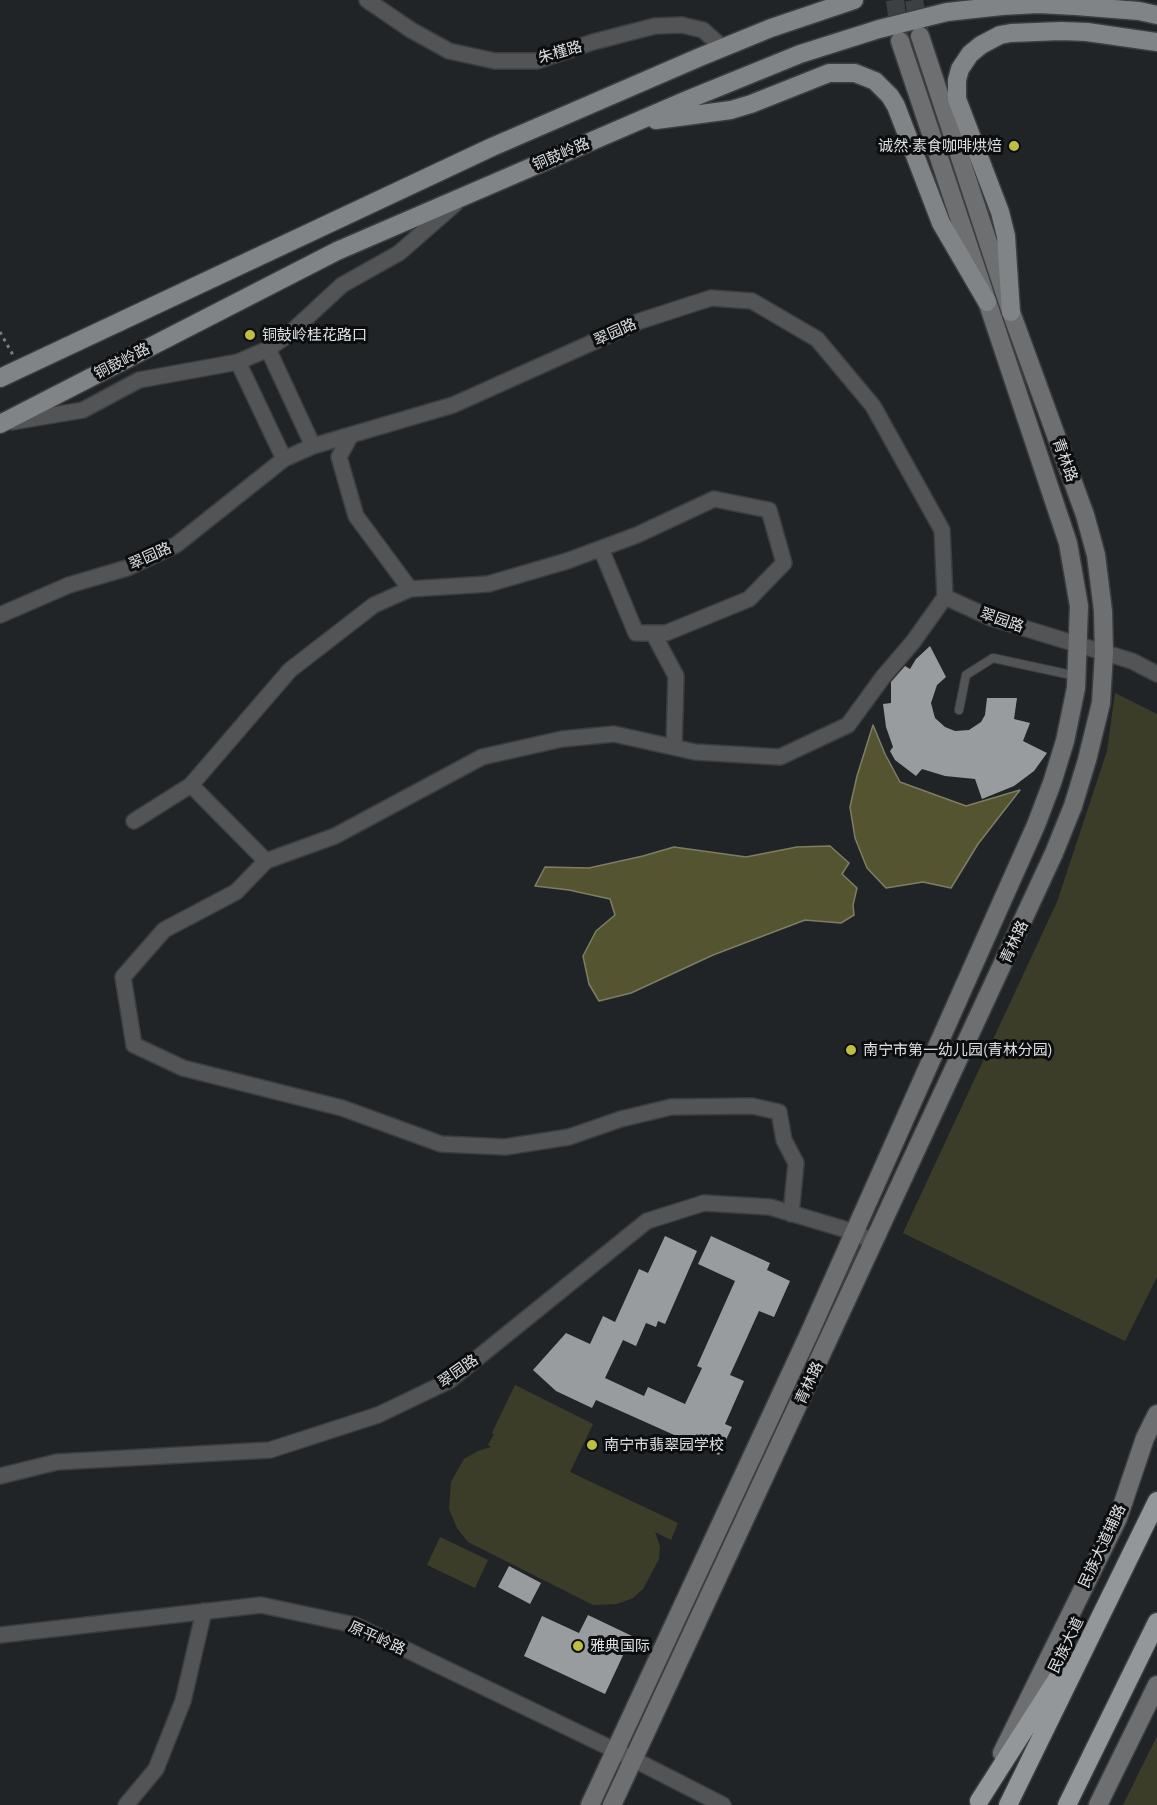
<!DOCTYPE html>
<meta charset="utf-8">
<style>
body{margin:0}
canvas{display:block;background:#212426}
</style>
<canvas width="1157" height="1805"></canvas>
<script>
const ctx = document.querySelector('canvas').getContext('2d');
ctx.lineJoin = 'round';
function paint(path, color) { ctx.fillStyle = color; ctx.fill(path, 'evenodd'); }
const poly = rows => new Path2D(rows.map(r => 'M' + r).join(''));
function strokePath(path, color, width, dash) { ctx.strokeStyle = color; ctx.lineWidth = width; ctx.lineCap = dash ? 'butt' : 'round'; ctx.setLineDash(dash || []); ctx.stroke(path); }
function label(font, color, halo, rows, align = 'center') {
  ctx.font = font + ' Ubuntu,"Noto Sans SC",sans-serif'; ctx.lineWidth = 6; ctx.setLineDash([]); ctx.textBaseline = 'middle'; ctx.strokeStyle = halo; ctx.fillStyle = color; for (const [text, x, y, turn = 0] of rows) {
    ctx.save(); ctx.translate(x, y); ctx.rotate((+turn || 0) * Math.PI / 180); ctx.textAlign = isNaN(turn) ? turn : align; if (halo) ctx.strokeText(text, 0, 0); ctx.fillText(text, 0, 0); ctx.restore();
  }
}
paint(poly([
 [1115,693,1157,714,1157,1277,1125,1341,903,1233,1057,902,1107,751],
 [515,1385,593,1424,570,1472,678,1523,671,1540,655,1532,660,1546,659,1559,643,1589,633,1598,617,1604,593,1605,468,1542,457,1528,449,1509,451,1482,464,1459,478,1451,491,1447,488,1445,494,1434,492,1433],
 [440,1537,488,1560,475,1588,427,1565],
 [1157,1736,1157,1805,1123,1805]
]), '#3c3d29');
const water = poly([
 [873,725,885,754,900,782,966,806,1020,790,978,844,951,888,923,882,886,888,867,868,855,838,850,807,857,776,873,725],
 [830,846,849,863,842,874,857,888,853,905,854,915,841,923,805,920,713,955,631,993,599,1001,589,984,583,956,596,931,615,915,610,899,569,890,535,886,545,867,589,868,643,856,674,847,746,857,797,847,830,846]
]);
paint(water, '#545430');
strokePath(water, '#7d7e65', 1.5);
paint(poly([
 [930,646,946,677,937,685,931,703,935,718,945,727,955,731,969,730,981,722,985,715,987,698,1017,698,1014,719,1030,723,1023,741,1047,753,1034,771,1014,786,982,799,975,779,945,776,922,769,916,776,895,760,890,751,893,747,886,727,883,704,891,703,891,682,905,666,910,669,916,659],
 [665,1236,697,1251,665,1324,658,1321,656,1327,646,1323,636,1346,623,1340,605,1378,644,1396,648,1387,685,1404,702,1368,697,1366,735,1281,698,1264,711,1236,770,1263,767,1270,790,1281,774,1317,759,1311,730,1375,744,1381,725,1424,732,1427,719,1455,596,1400,592,1408,556,1391,533,1370,566,1333,590,1344,603,1316,615,1322,639,1269,648,1273],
 [509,1566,541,1583,530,1604,498,1587],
 [588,1615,632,1636,605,1694,524,1656,542,1616,579,1633]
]), '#989c9e');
strokePath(poly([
 [895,0,900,40],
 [914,0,920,34]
]), '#3d4042', 18, [18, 9]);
const lane = poly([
 [959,710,966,675,993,658,1076,676]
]);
const street = poly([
 [367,0,411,30,449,51,495,61,537,61,593,42,655,26,682,25,703,30,723,48],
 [268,349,313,446],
 [238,362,284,459],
 [12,422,83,410,139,380,238,362,268,349,288,335,342,285,399,253,455,204],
 [351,435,339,457,356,516,410,589],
 [0,615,69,585,127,568,176,545,284,459,313,446,453,405,640,321,711,298,752,301,817,339,873,406,942,530,945,597,991,618,1132,661,1157,674],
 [653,633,676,676,674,747],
 [134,821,191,785],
 [266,861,191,785,290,670,374,605,410,589,488,584,567,561,637,535,714,499,769,510,784,563,749,599,666,633,636,633,601,549],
 [791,1214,796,1163,784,1140,779,1112,752,1106,671,1107,621,1119,569,1137,505,1147,441,1144,342,1108,183,1068,134,1045,123,977,164,930,236,892,266,861,335,836,482,757,562,739,614,734,695,752,780,757,848,725,883,677,913,642,945,597],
 [0,1476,57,1462,270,1450,378,1415,449,1381,647,1221,704,1203,770,1207,854,1232,874,1242],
 [0,1635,261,1605,355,1625,633,1759,723,1805],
 [126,1805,156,1769,183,1701,204,1611]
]);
const secondary = poly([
 [1002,1753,1118,1518,1145,1438,1157,1414],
 [590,1805,809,1334,1036,825,1052,783,1065,741,1076,688,1079,606,1068,543,900,41],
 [612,1805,1054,853,1073,806,1087,760,1101,703,1104,653,1103,611,1096,555,1085,515,1011,312,920,36],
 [1098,1805,1157,1685]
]);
const primary = poly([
 [656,120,731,110,751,104,829,73,855,73,875,81,890,96,896,106,941,223,987,302],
 [1011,312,1006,236,1000,212,957,99,957,80,960,69,970,54,981,45,1000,35,1011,33,1061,31,1087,32,1157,42],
 [0,378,492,147,700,57,771,28,854,0],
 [0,424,337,251,687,100,800,54,879,29,947,12,1002,6,1038,4,1076,6,1139,11,1157,15]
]);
const highway = poly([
 [979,1801,1064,1668],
 [1008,1805,1157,1501],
 [1067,1805,1157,1622]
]);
strokePath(lane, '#3b3e40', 10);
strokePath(street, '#3b3e40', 18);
strokePath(secondary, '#3b3e40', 21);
strokePath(primary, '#3b3e40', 21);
strokePath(highway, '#3b3e40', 21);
strokePath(poly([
 [0,332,13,355]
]), '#7a7c7e', 3, [3, 4.5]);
strokePath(lane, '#525455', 8);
strokePath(street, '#525455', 15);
strokePath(secondary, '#6d6f71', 18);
strokePath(primary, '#818486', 18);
strokePath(highway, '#94979a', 18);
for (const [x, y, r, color] of [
 [1014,146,6,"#c0be41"],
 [250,335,6,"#c0be41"],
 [851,1050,6,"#c0be41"],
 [592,1445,6,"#c0be41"],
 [578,1646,6,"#c0be41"]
]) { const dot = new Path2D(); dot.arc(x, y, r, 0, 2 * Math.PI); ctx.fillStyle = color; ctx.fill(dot); strokePath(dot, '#0b0d0e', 2); }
label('15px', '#dee0e1', '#0b0d0e', [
 ["朱槿路",560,52,-16],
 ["铜鼓岭路",561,154,-23],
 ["翠园路",615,332,-24],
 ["铜鼓岭路",122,361,-27],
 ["青林路",1065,460,70],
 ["翠园路",150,556,-24],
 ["翠园路",1002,620,19],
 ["青林路",1014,942,-65],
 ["翠园路",458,1371,-35],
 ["青林路",809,1383,-65],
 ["民族大道辅路",1102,1546,-65],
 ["原平岭路",377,1638,24],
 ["民族大道",1066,1645,-64]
]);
label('15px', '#dee0e1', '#0b0d0e', [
 ["诚然·素食咖啡烘焙",1002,146,"right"],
 ["铜鼓岭桂花路口",262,335],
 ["南宁市第一幼儿园(青林分园)",863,1050],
 ["南宁市翡翠园学校",604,1445],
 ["雅典国际",590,1646]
], 'left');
</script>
